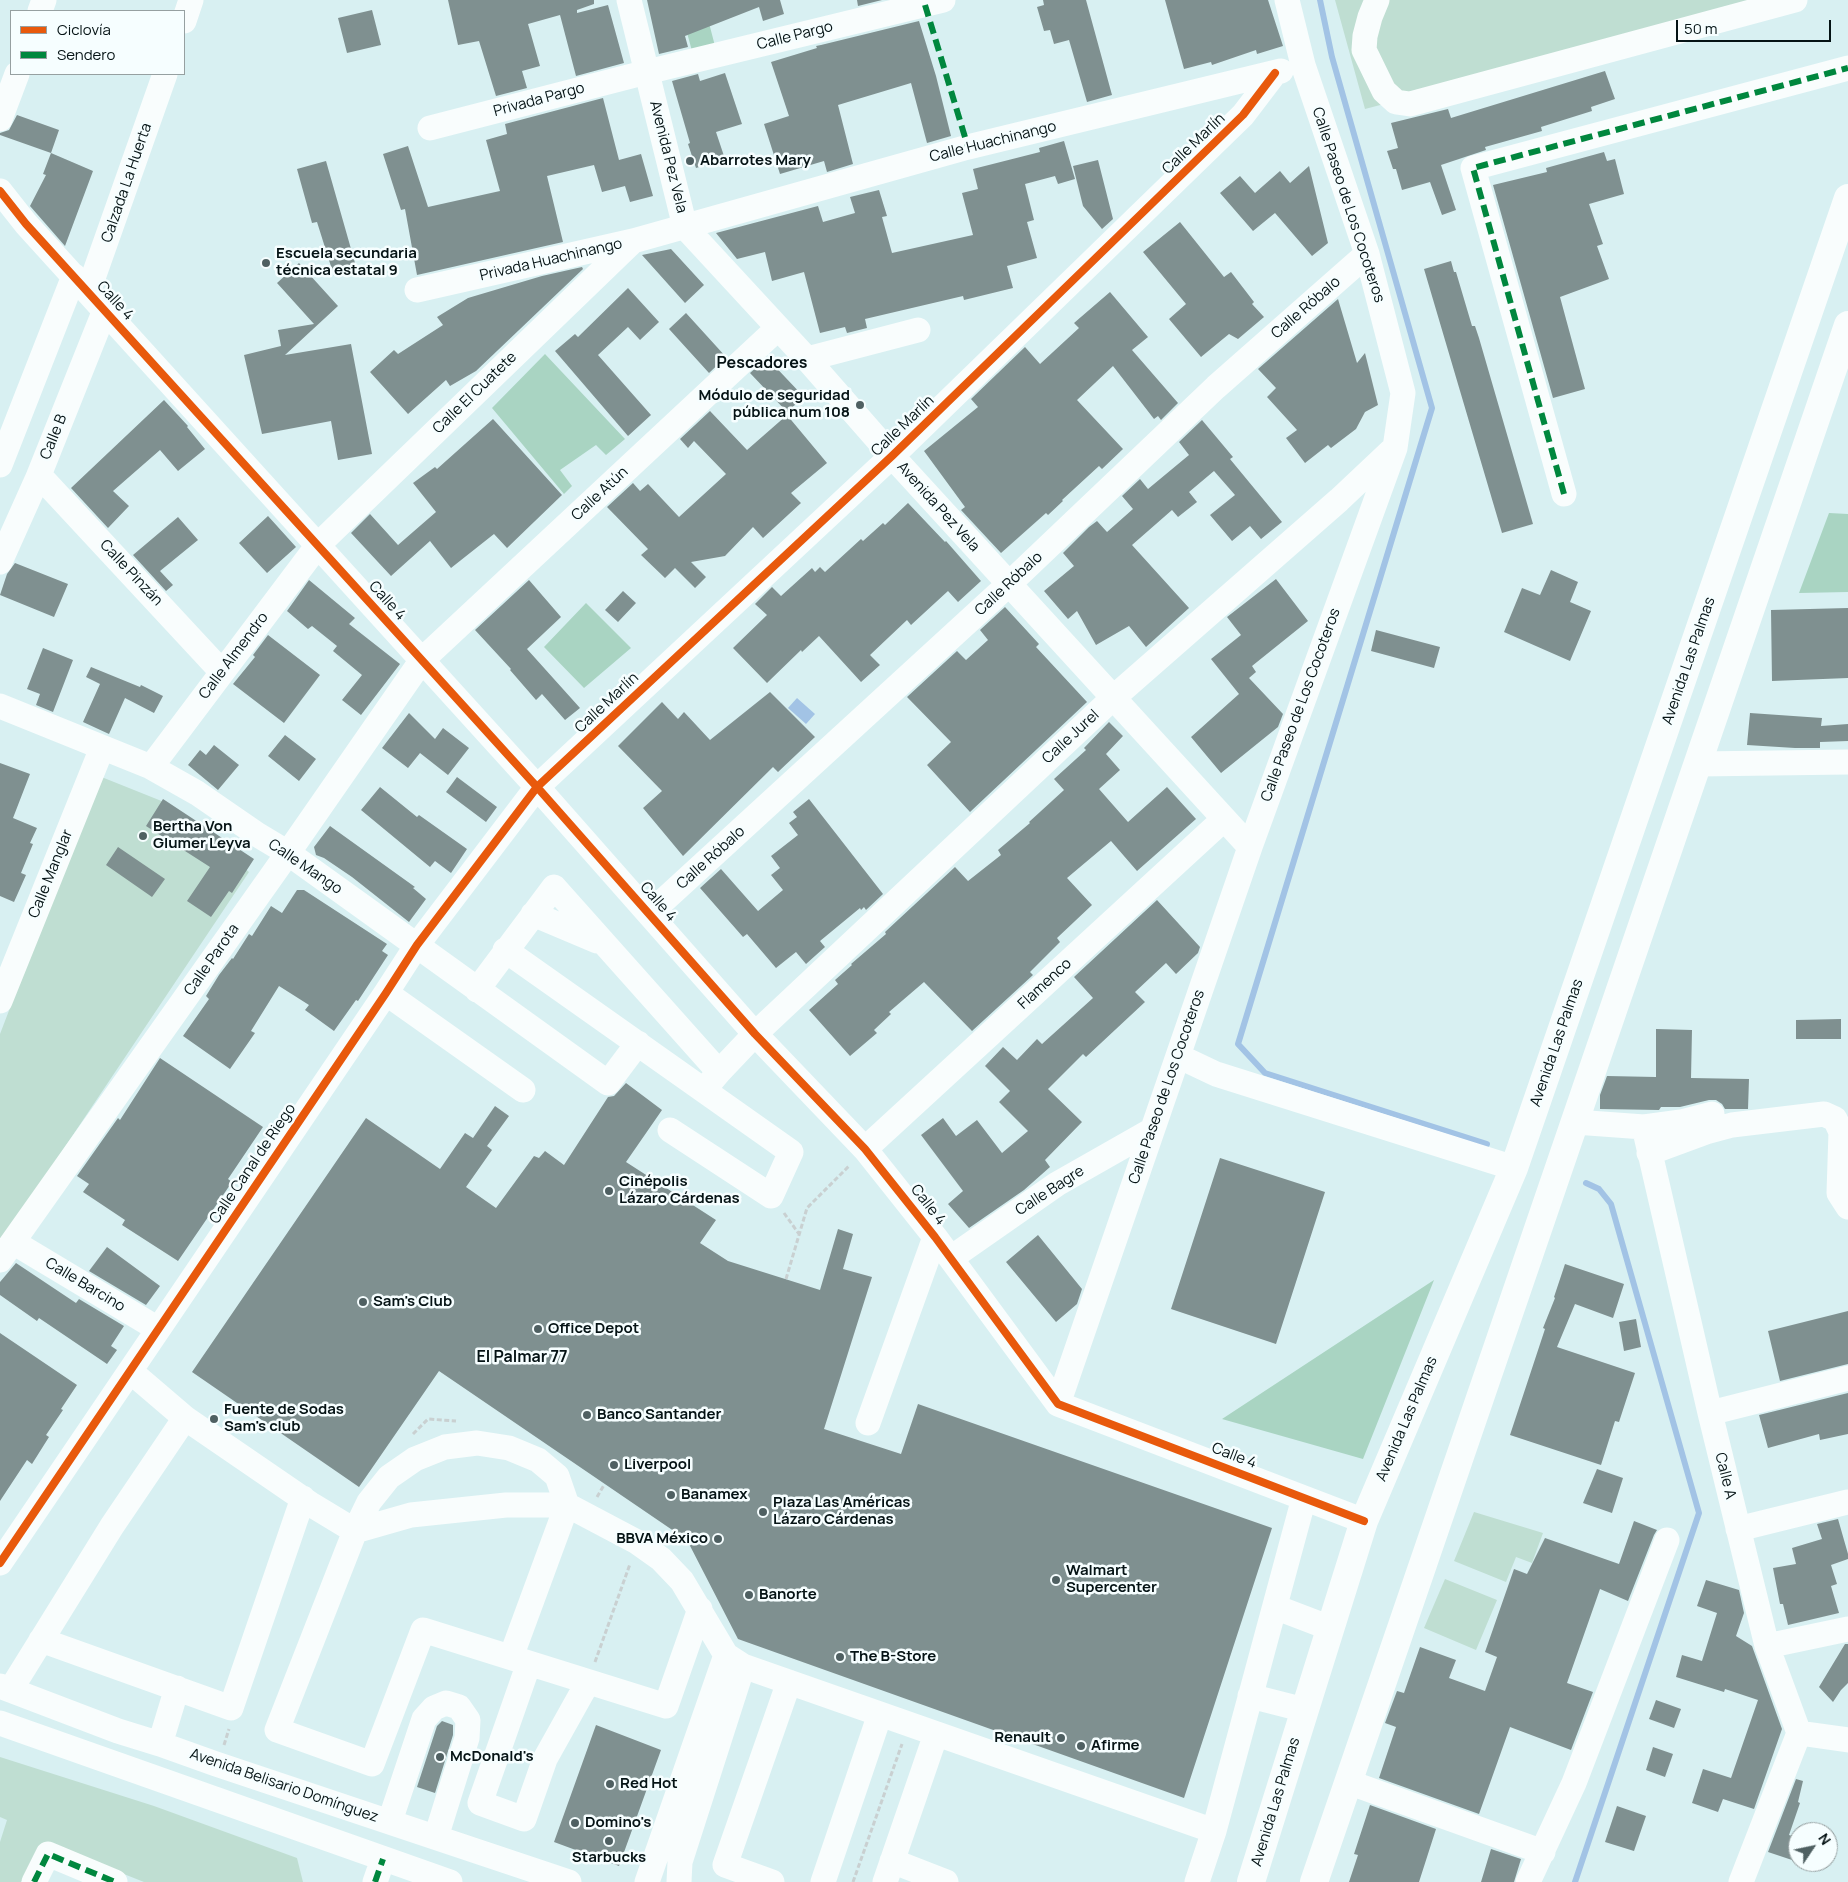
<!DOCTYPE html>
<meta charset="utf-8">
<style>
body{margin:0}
#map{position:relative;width:1848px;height:1882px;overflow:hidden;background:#d8f0f2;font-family:Manrope,sans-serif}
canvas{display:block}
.legend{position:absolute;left:10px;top:10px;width:175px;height:65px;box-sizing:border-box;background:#f6feff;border:1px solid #96a0a1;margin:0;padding:6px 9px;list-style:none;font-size:15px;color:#051315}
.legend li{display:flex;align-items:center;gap:10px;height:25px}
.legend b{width:25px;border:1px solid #96a0a1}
.north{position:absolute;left:1788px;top:1822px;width:50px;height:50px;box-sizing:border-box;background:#f6feff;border:1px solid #96a0a1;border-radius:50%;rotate:56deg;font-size:14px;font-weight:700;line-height:20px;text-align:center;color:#051315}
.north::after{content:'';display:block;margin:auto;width:18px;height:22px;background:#4f6062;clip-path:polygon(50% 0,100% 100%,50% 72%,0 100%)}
.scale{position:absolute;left:1676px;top:20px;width:155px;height:22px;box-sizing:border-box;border:2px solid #051315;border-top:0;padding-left:6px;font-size:15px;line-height:18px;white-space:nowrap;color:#051315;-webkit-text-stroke:4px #f6feff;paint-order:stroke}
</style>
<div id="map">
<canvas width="1848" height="1882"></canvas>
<ul class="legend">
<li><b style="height:6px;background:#e8590c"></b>Ciclovía</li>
<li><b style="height:6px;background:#00873e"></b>Sendero</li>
</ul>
<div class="north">N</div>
<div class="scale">50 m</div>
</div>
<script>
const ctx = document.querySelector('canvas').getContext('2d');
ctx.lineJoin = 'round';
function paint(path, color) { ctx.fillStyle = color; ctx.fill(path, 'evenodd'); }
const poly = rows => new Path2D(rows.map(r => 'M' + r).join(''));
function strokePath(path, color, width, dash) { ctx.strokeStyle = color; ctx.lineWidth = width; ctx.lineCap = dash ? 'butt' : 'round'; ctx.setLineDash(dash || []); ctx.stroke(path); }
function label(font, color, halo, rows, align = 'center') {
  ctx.font = font + ' Manrope,sans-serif'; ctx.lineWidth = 5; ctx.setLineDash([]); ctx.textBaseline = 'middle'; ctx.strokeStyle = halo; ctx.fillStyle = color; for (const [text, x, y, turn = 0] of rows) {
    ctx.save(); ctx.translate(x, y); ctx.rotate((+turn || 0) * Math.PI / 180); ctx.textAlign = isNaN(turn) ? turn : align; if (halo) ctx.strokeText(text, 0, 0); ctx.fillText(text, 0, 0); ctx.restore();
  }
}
paint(poly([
 [1335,0,1782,0,1365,109],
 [99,776,164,802,249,872,0,1244,0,1034],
 [1474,1512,1543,1533,1532,1563,1516,1557,1506,1582,1454,1561],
 [1445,1579,1497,1600,1476,1650,1424,1628],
 [0,1757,154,1806,297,1858,303,1882,144,1882,48,1844,21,1882,0,1882,0,1842,7,1820,0,1817]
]), '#bfded2');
paint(poly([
 [678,0,703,0,715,46,692,51],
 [545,354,625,439,606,455,596,445,560,470,572,486,564,494,492,408],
 [1829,513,1848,514,1848,592,1799,593],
 [586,603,631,648,584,688,544,647],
 [1434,1280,1363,1459,1222,1419]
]), '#a9d4c2');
paint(poly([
 [797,698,815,714,806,724,788,708]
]), '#a2c3e5');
strokePath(poly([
 [1320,0,1332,57,1432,408,1238,1044,1265,1073,1487,1144],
 [1575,1882,1699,1513,1611,1204,1599,1189,1586,1183]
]), '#a2c3e5', 6);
paint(poly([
 [448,0,594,0,594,4,577,10,577,13,608,5,624,63,576,76,560,15,528,24,540,66,522,71,527,88,496,96,479,41,458,45],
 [647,0,780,0,784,14,763,21,759,7,685,36,688,47,659,54],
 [857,0,882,0,858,6],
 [1043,0,1086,0,1112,95,1087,102,1069,40,1054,44,1050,30,1044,31,1037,7,1044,5],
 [1165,0,1268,0,1283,46,1257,54,1256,50,1212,65,1211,62,1184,69],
 [372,10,381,45,347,53,338,18],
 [919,21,936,76,951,136,927,143,911,83,838,105,853,164,827,172,824,161,780,174,764,124,789,116,771,62,817,48,816,46,821,45],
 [1605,71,1615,99,1591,107,1592,111,1541,127,1542,131,1485,147,1486,150,1441,165,1456,210,1442,215,1430,182,1402,190,1396,169,1393,169,1387,151,1398,148,1391,123,1448,109,1451,118],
 [725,73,742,124,716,132,725,159,696,168,688,144,690,143,672,81,698,74,700,81],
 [603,98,619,160,641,154,653,196,630,202,625,186,602,192,594,165,547,176,563,242,417,275,405,209,401,210,383,154,408,146,428,207,500,191,486,140,507,134,505,124],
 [17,115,59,130,51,153,0,135,0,133,9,130],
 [1064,141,1075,179,1058,184,1055,176,1025,184,1034,220,1027,222,1037,258,1007,266,1013,288,964,300,963,296,865,319,867,328,847,333,845,327,820,333,804,272,772,281,765,252,737,259,716,233,818,206,823,222,855,213,850,197,879,190,887,216,882,217,892,253,973,235,962,193,978,189,973,169,1040,152,1039,148],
 [1604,152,1607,161,1615,159,1624,194,1589,204,1603,244,1597,246,1609,279,1560,297,1585,389,1553,398,1493,185,1547,172,1546,168],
 [51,153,93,171,65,246,30,206,46,175,43,174],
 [1098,160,1113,219,1102,229,1083,206,1073,166],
 [326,161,357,270,334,276,317,222,312,223,297,169],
 [1309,166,1328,243,1312,256,1275,213,1253,231,1220,193,1240,176,1255,193,1280,171,1290,183],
 [1180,222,1224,277,1231,272,1254,302,1252,304,1264,317,1238,339,1229,334,1201,357,1169,319,1186,304,1143,252],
 [671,249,704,285,685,303,642,255],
 [1451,261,1454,272,1456,272,1472,326,1475,326,1479,338,1533,524,1502,533,1424,269],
 [299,263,338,306,285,355,351,344,372,454,338,460,331,421,262,434,244,355,281,346,278,330,314,324,277,283],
 [582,267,583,269,476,371,450,386,446,380,408,414,370,372,394,350,398,354,443,325,437,317,468,298,542,276],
 [628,288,659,322,640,340,628,327,598,355,651,415,628,436,555,351,575,334,578,337],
 [1110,292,1148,337,1132,350,1178,403,1161,420,1158,416,1154,419,1113,366,1077,400,1123,449,1102,469,1099,466,1062,500,1063,501,1048,515,1046,513,1001,553,961,510,965,507,924,451,978,407,971,399,1025,347,1040,364,1079,328,1074,323],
 [1338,299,1357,363,1365,353,1378,405,1365,412,1356,429,1331,448,1328,445,1305,463,1286,438,1297,430,1267,397,1276,388,1258,369],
 [686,313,726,357,709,373,669,329],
 [767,358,804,397,787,412,750,373],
 [164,400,188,426,187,427,205,449,178,471,160,450,113,491,129,506,108,528,71,488],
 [710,411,747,450,787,415,827,463,791,493,801,503,763,538,753,527,725,556,691,562,706,577,695,588,675,568,665,578,641,555,648,549,607,507,633,483,640,491,648,484,679,517,726,474,694,441,688,448,680,439],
 [493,419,562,495,507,548,494,534,451,568,430,541,391,576,351,533,370,514,398,545,436,512,413,483,435,467,437,469],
 [1202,420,1233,457,1230,459,1282,522,1261,539,1250,526,1232,541,1210,515,1235,495,1214,471,1189,492,1197,502,1178,517,1172,510,1132,545,1189,608,1146,647,1129,626,1096,645,1077,611,1068,619,1044,591,1074,566,1063,553,1089,527,1097,521,1107,532,1133,509,1122,496,1140,479,1148,489,1189,455,1179,442],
 [908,503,945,542,946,541,981,581,958,602,948,591,911,625,907,620,870,655,880,665,861,682,819,636,802,652,801,650,767,683,733,648,767,615,755,604,772,587,781,596,812,568,815,572,820,567,825,572,861,539,863,541,883,523,885,525],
 [268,516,296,547,267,573,239,543],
 [178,517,198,540,160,571,173,585,166,591,133,555],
 [15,563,68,584,54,617,0,595,7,574],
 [1551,570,1578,582,1570,602,1591,611,1570,661,1504,632,1522,588,1540,595],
 [1276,579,1308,621,1252,666,1256,672,1249,678,1283,714,1278,727,1221,773,1191,737,1239,694,1211,659,1241,635,1227,617],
 [309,580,355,618,349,624,400,664,361,715,342,700,362,675,333,651,337,646,312,626,308,629,287,611],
 [529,580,561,617,527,649,580,708,565,720,542,694,536,700,510,670,511,669,475,630],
 [623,591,636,603,618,622,605,610],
 [1005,607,1039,644,1036,647,1087,702,970,812,927,765,951,742,907,697,957,651,966,660,988,640,980,630],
 [1848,608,1848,678,1772,681,1771,610],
 [1376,630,1440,647,1434,668,1371,651],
 [268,635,320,675,284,723,233,684,255,657,253,655],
 [43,648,73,660,53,712,36,705,40,694,27,689],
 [91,667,140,687,141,685,163,696,154,713,125,698,109,734,83,722,100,684,86,677],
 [770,692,815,737,778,772,773,767,683,856,643,808,662,791,618,746,662,702,678,719,684,712,710,740],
 [409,713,435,739,443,728,469,748,448,775,420,753,408,768,382,748],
 [1750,713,1822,718,1821,726,1848,724,1848,741,1820,742,1820,748,1795,748,1747,745],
 [1109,722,1123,736,1106,754,1120,770,1099,789,1128,822,1167,787,1196,819,1137,871,1111,841,1067,878,1092,905,1057,938,1060,942,1030,972,1033,975,972,1031,924,982,889,1012,891,1014,874,1030,877,1033,850,1056,809,1010,838,984,835,980,852,965,851,964,886,934,885,932,955,867,968,881,1001,855,998,850,1030,823,1029,822,1064,790,1054,779,1086,750,1084,748],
 [285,735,316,759,299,781,268,756],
 [214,745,239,765,218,790,188,765,200,750,206,755],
 [0,763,30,774,13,818,37,828,30,843,33,844,21,873,26,875,14,902,0,896],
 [457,777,497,807,486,822,446,792],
 [380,787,417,817,419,815,467,849,451,873,435,861,430,867,361,810],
 [163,799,254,859,232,893,229,891,211,917,187,901,210,867,146,826],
 [809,799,883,894,866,910,864,907,861,910,860,908,820,941,825,947,806,964,796,952,776,968,747,934,743,937,700,888,721,869,758,911,783,890,771,875,780,868,771,856,798,835,789,823,797,817,793,812],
 [330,826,415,887,413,888,426,899,409,922,352,877,324,858,316,855,314,847],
 [118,847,165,879,152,897,106,865],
 [297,890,304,890,387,944,382,951,388,955,358,1001,356,1000,334,1031,305,1010,309,1005,279,986,251,1031,255,1033,230,1069,183,1036,209,999,206,996,219,975,232,958,233,959,249,934,252,936,271,906,282,913],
 [1157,900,1200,947,1198,953,1176,974,1166,963,1135,992,1145,1002,1086,1057,1083,1054,1048,1089,1082,1122,1045,1160,1050,1167,1024,1190,969,1228,948,1204,963,1191,921,1135,943,1118,956,1136,977,1120,1002,1153,1028,1131,999,1102,1010,1091,985,1066,1003,1047,1017,1060,1037,1039,1042,1044,1093,998,1074,977],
 [1841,1019,1841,1039,1796,1039,1796,1020],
 [1656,1029,1692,1030,1691,1078,1749,1079,1748,1109,1725,1109,1722,1104,1716,1100,1709,1100,1680,1107,1661,1107,1659,1110,1600,1109,1600,1095,1607,1076,1656,1077],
 [160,1058,263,1127,228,1179,232,1182,178,1261,122,1225,125,1220,83,1192,89,1184,77,1176,118,1118,120,1120],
 [626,1083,662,1110,626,1162,716,1220,700,1243,728,1261,820,1290,838,1229,853,1234,843,1269,872,1277,824,1429,901,1454,918,1404,1272,1528,1184,1798,738,1639,687,1540,439,1371,359,1487,192,1372,366,1118,440,1169,465,1133,473,1138,495,1106,509,1116,487,1146,492,1150,466,1187,496,1208,534,1156,539,1158,545,1151,564,1165,608,1097,614,1096],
 [1220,1158,1325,1192,1276,1344,1171,1309],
 [1038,1235,1082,1289,1077,1304,1056,1322,1006,1262],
 [107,1247,160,1286,146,1305,89,1271],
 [16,1263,76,1303,79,1299,124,1326,111,1346,117,1350,107,1364,39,1318,37,1321,0,1295,0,1282],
 [1565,1264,1624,1284,1613,1318,1575,1304,1557,1347,1635,1373,1619,1422,1615,1421,1601,1465,1510,1435,1545,1329,1543,1328,1555,1298,1554,1297],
 [1848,1311,1848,1364,1780,1381,1768,1331],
 [1636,1319,1641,1347,1624,1351,1619,1322],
 [0,1333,77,1385,61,1409,63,1410,46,1435,49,1437,32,1464,27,1460,0,1501],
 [1848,1393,1848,1434,1820,1440,1819,1434,1768,1448,1759,1415],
 [1597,1469,1623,1478,1612,1513,1583,1503],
 [1838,1519,1848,1554,1848,1559,1831,1565,1837,1584,1831,1586,1839,1613,1788,1625,1783,1604,1780,1604,1773,1568,1796,1564,1792,1548,1822,1539,1817,1524],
 [1634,1521,1657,1530,1654,1535,1628,1601,1600,1589,1567,1683,1593,1692,1571,1750,1510,1727,1479,1814,1379,1778,1396,1727,1385,1723,1397,1691,1404,1693,1420,1647,1456,1660,1449,1678,1485,1691,1497,1657,1485,1652,1514,1569,1527,1574,1545,1538,1619,1564],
 [1706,1580,1739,1590,1744,1613,1736,1636,1752,1646,1782,1729,1754,1809,1723,1799,1718,1812,1692,1803,1703,1769,1731,1778,1758,1700,1725,1689,1724,1692,1676,1677,1682,1655,1702,1661,1717,1613,1697,1606],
 [1845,1644,1848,1644,1848,1683,1841,1690,1833,1702,1819,1687],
 [1656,1700,1681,1709,1674,1728,1649,1719],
 [442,1721,453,1725,453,1735,435,1793,417,1787,437,1726],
 [596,1725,661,1750,619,1866,554,1842],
 [1653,1747,1673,1754,1665,1777,1646,1770],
 [1796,1779,1803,1781,1798,1802,1800,1803,1789,1835,1798,1838,1798,1862,1768,1852],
 [1370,1805,1436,1829,1419,1882,1349,1882,1358,1855,1354,1854],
 [1617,1806,1646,1816,1634,1851,1605,1842],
 [1491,1849,1521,1859,1514,1882,1481,1882]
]), '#7f9090');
strokePath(poly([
 [784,1213,799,1234],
 [786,1279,807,1208,850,1165],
 [413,1434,428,1419,456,1421],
 [597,1497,604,1485],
 [595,1662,630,1564],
 [224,1745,229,1729],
 [853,1882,902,1744]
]), '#c9d0d1', 3, [5, 2.5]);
strokePath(poly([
 [629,0,685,227,807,359,892,456,1250,847],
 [1377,0,1370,17,1365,36,1364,50,1384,91,1396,102,1410,104,1795,0],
 [40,11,44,0],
 [184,21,191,0],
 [0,119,17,74],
 [430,128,647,72,943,0],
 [0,191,26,224,537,787,755,1034,865,1149,935,1237,1058,1404,1364,1521],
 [417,290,633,241,968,147,1281,71],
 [88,292,165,74],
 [807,359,918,330],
 [0,465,74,276],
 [39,475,222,672],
 [1564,494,1473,168,1848,68],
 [0,562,39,475,105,310],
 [0,706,151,767,197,793,258,835,288,853,608,1083,638,1043],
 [1698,764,1848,762],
 [151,767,318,545,633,241],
 [650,913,1009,584,1216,387,1367,254],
 [533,914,597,941],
 [505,950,791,1152,771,1196,670,1130],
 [477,990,554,887,719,1072,708,1085],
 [386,993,523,1090],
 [0,1001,102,748],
 [1178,1056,1216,1074,1514,1168],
 [719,1072,755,1034,1113,698,1339,500,1391,451],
 [1575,1122,1644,1127,1710,1413,1767,1646,1799,1733,1741,1882],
 [1644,1127,1681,1122,1712,1114],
 [865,1149,1224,819],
 [1649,1153,1706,1132,1732,1125,1824,1114,1835,1119,1841,1132,1839,1193,1848,1207],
 [13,1242,158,1329],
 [951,1258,1057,1184,1152,1130],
 [0,1260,288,853,422,660,778,328],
 [130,1371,185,1418,312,1505,355,1531,411,1515,506,1505,567,1505,637,1542,661,1559,682,1581,726,1655,743,1666,1214,1831],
 [1058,1404,1250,847,1395,448,1403,393,1367,254,1303,65,1287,0],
 [1710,1413,1848,1378],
 [868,1423,935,1237],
 [1738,1529,1848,1502],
 [0,1563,386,993,417,945,537,787,892,456,1243,115,1275,73],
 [1275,1607,1330,1628],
 [41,1640,231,1708,303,1498],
 [1767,1646,1848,1629],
 [511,1657,567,1505,557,1476,538,1460,509,1448,477,1443,445,1447,415,1459,389,1477,369,1502,355,1531,277,1730,372,1764,423,1630,666,1706,700,1609],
 [529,1663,480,1803,524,1819,545,1759,588,1682],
 [0,1686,118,1731,160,1744,216,1764,569,1882],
 [11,1689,112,1526,185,1418],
 [1250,1696,1305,1710],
 [0,1723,450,1882],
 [1799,1733,1848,1740],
 [160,1744,177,1688],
 [1348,1782,1543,1852],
 [390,1821,424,1719,434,1708,446,1703,459,1707,468,1720,467,1738,436,1837],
 [892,1861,946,1882],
 [34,1882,48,1854,115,1882],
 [375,1882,383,1859],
 [647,1882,726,1655],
 [679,1882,680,1862,743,1666],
 [772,1882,725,1865,789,1682],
 [823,1882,880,1714],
 [885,1882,936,1734],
 [1197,1882,1214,1831,1304,1498],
 [1528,1882,1574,1783,1667,1540]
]), '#f9fdfd', 25);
strokePath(poly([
 [1251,1882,1364,1521,1514,1168,1848,198],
 [1314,1882,1848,325]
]), '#f9fdfd', 28);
strokePath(poly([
 [925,5,968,147],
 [1564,494,1473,168,1848,68],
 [34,1882,48,1854,115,1882],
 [375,1882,383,1859]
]), '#00873e', 6, [12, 6]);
strokePath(poly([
 [0,191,26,224,537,787,755,1034,865,1149,935,1237,1058,1404,1364,1521],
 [0,1563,386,993,417,945,537,787,892,456,1243,115,1275,73]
]), '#e8590c', 8);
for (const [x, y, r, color] of [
 [690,161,5,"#4f6062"],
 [266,263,5,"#4f6062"],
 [860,405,5,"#4f6062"],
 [143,836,5,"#4f6062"],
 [609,1191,5,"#4f6062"],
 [363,1302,5,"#4f6062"],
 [538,1329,5,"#4f6062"],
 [587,1415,5,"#4f6062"],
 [214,1419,5,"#4f6062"],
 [614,1465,5,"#4f6062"],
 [671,1495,5,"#4f6062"],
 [763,1512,5,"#4f6062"],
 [718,1539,5,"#4f6062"],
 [1056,1580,5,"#4f6062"],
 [749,1595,5,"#4f6062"],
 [840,1657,5,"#4f6062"],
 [1061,1738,5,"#4f6062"],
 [1081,1746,5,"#4f6062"],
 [440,1757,5,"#4f6062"],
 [610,1784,5,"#4f6062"],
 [575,1823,5,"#4f6062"],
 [609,1841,5,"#4f6062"]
]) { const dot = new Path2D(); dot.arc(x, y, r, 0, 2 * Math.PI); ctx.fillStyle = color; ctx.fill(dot); strokePath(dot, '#f6feff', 2); }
label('15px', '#051315', '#f6feff', [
 ["Calle Pargo",795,36,-14],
 ["Privada Pargo",539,100,-15],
 ["Calle Huachinango",993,142,-14],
 ["Calle Marlín",1194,144,-44],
 ["Avenida Pez Vela",668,157,76],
 ["Calzada La Huerta",127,183,-71],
 ["Calle Paseo de Los Cocoteros",1348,205,72],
 ["Privada Huachinango",551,260,-13],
 ["Calle 4",115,301,48],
 ["Calle Róbalo",1306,308,-41],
 ["Calle El Cuatete",475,393,-44],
 ["Calle Marlín",903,426,-44],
 ["Calle B",54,437,-68],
 ["Calle Atún",600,494,-43],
 ["Avenida Pez Vela",938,507,48],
 ["Calle Pinzán",131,573,47],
 ["Calle Róbalo",1009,584,-43],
 ["Calle 4",387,601,48],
 ["Calle Almendro",234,656,-53],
 ["Avenida Las Palmas",1689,661,-71],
 ["Calle Marlín",607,703,-43],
 ["Calle Paseo de Los Cocoteros",1301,705,-70],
 ["Calle Jurel",1071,737,-43],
 ["Calle Róbalo",711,858,-42],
 ["Calle Mango",305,867,34],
 ["Calle Manglar",51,874,-68],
 ["Calle 4",658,902,49],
 ["Calle Parota",212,960,-55],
 ["Flamenco",1045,984,-43],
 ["Avenida Las Palmas",1557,1043,-71],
 ["Calle Paseo de Los Cocoteros",1167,1087,-71],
 ["Calle Canal de Riego",253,1164,-56],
 ["Calle Bagre",1050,1191,-33],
 ["Calle 4",928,1205,52],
 ["Calle Barcino",85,1285,31],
 ["Avenida Las Palmas",1407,1419,-67],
 ["Calle 4",1234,1456,21],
 ["Calle A",1725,1476,76],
 ["Avenida Belisario Domínguez",284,1786,19],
 ["Avenida Las Palmas",1276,1802,-73]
]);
label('bold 15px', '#051315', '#f6feff', [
 ["Abarrotes Mary",700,161],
 ["Escuela secundaria",276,254],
 ["técnica estatal 9",276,271],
 ["Módulo de seguridad",850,396,"right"],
 ["pública num 108",850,413,"right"],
 ["Bertha Von",153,827],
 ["Glumer Leyva",153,844],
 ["Cinépolis",619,1182],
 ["Lázaro Cárdenas",619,1199],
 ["Sam's Club",373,1302],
 ["Office Depot",548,1329],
 ["Fuente de Sodas",224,1410],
 ["Sam's club",224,1427],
 ["Banco Santander",597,1415],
 ["Liverpool",624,1465],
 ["Banamex",681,1495],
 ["Plaza Las Américas",773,1503],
 ["Lázaro Cárdenas",773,1520],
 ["BBVA México",708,1539,"right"],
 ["Walmart",1066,1571],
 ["Supercenter",1066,1588],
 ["Banorte",759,1595],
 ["The B-Store",850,1657],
 ["Renault",1051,1738,"right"],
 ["Afirme",1091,1746],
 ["McDonald's",450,1757],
 ["Red Hot",620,1784],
 ["Domino's",585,1823],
 ["Starbucks",609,1858,"center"]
], 'left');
label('bold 16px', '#051315', '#f6feff', [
 ["Pescadores",762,364],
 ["El Palmar 77",522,1358]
]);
</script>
